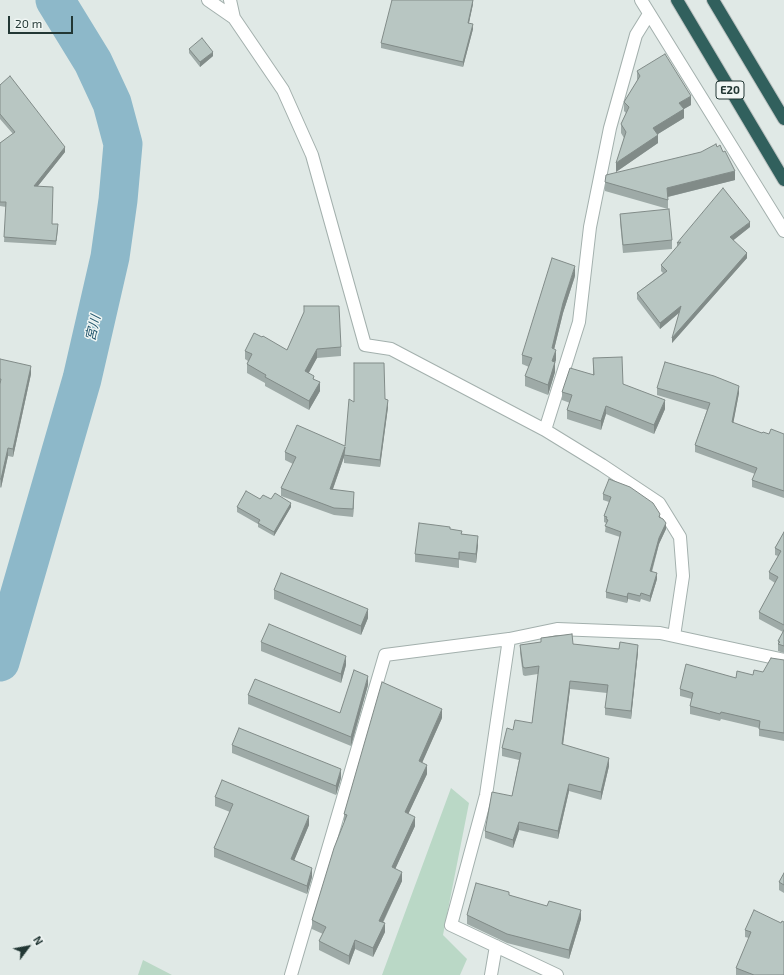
<!DOCTYPE html>
<meta charset="utf-8">
<style>
body{margin:0}
#map{position:relative;width:784px;height:975px;overflow:hidden;background:#e0e9e6;font-family:"Exo 2",sans-serif}
canvas{display:block}
.north{position:absolute;left:8px;top:927px;width:40px;height:40px;-webkit-text-stroke:3px #f0f6f4;paint-order:stroke;rotate:58deg;font-size:11px;font-weight:700;line-height:16px;text-align:center;color:#223734}
.north::after{content:'';display:block;margin:auto;width:14px;height:18px;background:#223734;clip-path:polygon(50% 0,100% 100%,50% 72%,0 100%)}
.scale{position:absolute;left:8px;top:16px;width:65px;height:18px;box-sizing:border-box;border:2px solid #223734;border-top:0;padding-left:5px;font-size:12px;line-height:14px;white-space:nowrap;color:#223734;-webkit-text-stroke:3px #f0f6f4;paint-order:stroke}
</style>
<div id="map">
<canvas width="784" height="975"></canvas>
<div class="north">N</div>
<div class="scale">20 m</div>
</div>
<script>
const ctx = document.querySelector('canvas').getContext('2d');
ctx.lineJoin = 'round';
function paint(path, color) { ctx.fillStyle = color; ctx.fill(path, 'evenodd'); }
const poly = rows => new Path2D(rows.map(r => 'M' + r).join(''));
function strokePath(path, color, width, dash) { ctx.strokeStyle = color; ctx.lineWidth = width; ctx.lineCap = dash ? 'butt' : 'round'; ctx.setLineDash(dash || []); ctx.stroke(path); }
function label(font, color, halo, rows, align = 'center') {
  ctx.font = font + ' "Exo 2","Noto Sans JP",sans-serif'; ctx.lineWidth = 3; ctx.setLineDash([]); ctx.textBaseline = 'middle'; ctx.strokeStyle = halo; ctx.fillStyle = color; for (const [text, x, y, turn = 0] of rows) {
    ctx.save(); ctx.translate(x, y); ctx.rotate((+turn || 0) * Math.PI / 180); ctx.textAlign = isNaN(turn) ? turn : align; if (halo) ctx.strokeText(text, 0, 0); ctx.fillText(text, 0, 0); ctx.restore();
  }
}
paint(poly([
 [451,788,469,803,443,935,467,959,460,975,382,975],
 [143,960,172,975,138,975]
]), '#bad8c6');
strokePath(poly([
 [0,662,82,379,110,257,118,200,123,144,112,103,93,62,55,0]
]), '#8db8c9', 39);
const minor = poly([
 [208,0,234,18,283,90,312,155,365,345,391,349,545,430,602,465,659,503,680,537,683,576,674,636],
 [230,0,234,18],
 [641,0,784,231],
 [545,430,579,322,590,227,610,128,636,35,649,14],
 [509,639,486,795,451,925,557,975],
 [291,975,385,655,509,639,557,629,660,633,784,660],
 [491,975,496,946]
]);
const highway = poly([
 [677,0,784,180],
 [713,0,784,119]
]);
strokePath(minor, '#a3b0ad', 14);
strokePath(highway, '#bdc3c2', 14);
strokePath(minor, '#fff', 12);
strokePath(highway, '#31605d', 12);
paint(poly([
 [473,4,469,23,473,29,463,67,381,48,381,43],
 [189,49,213,56,200,67,189,53],
 [637,71,691,105,683,109,684,118,658,134,658,143,616,172,624,138,621,133,621,124,626,113,624,111,624,102,637,81],
 [0,85,65,152,37,187,52,224,58,229,56,245,4,242,6,207,0,206,0,143,13,134,0,119],
 [701,152,735,180,668,197,668,209,605,191,605,182],
 [620,214,672,240,672,249,623,253,620,222],
 [750,227,733,240,747,258,672,343,679,313,660,329,637,299,637,293,663,273,661,271,661,265,677,247,677,243],
 [575,276,563,313,554,349,556,360,555,362,555,372,548,395,525,386,525,376,529,367,522,364,522,355],
 [304,313,341,347,341,356,317,358,308,373,314,379,320,391,309,410,265,386,265,383,247,373,247,364,248,361,245,359,245,351,287,350],
 [593,358,623,384,665,409,654,434,606,414,601,430,567,419,567,410,570,403,562,400,562,392,593,375],
 [0,359,31,374,13,457,8,456,1,488,0,487],
 [657,388,739,393,733,423,762,433,769,434,784,434,784,498,752,487,752,480,755,474,695,452,695,445,707,410,657,395],
 [385,399,388,407,380,467,344,463,344,457,333,489,354,499,353,517,334,515,281,496,281,488,293,464,285,460,285,452,345,446,354,402],
 [603,494,660,517,666,529,659,544,652,572,657,579,650,602,641,599,640,602,628,599,627,603,606,598,606,592,620,537,605,532,606,523,604,522,604,516,609,502,603,500],
 [260,499,271,499,291,507,274,536,258,527,258,524,237,512,237,507],
 [450,529,462,534,478,545,476,563,459,560,459,568,415,562,415,554],
 [784,532,784,653,778,651,778,641,783,632,759,619,759,612,775,583,769,579,769,572,778,556,775,555,775,548],
 [274,590,368,618,361,635,274,599],
 [541,638,573,644,638,652,631,719,605,715,605,708,607,693,570,689,563,745,609,766,601,800,569,791,558,839,519,830,513,848,485,838,485,831,512,796,519,760,502,756,502,748,513,730,532,723,538,674,525,676,523,675,520,653,520,645,541,642],
 [261,642,346,665,341,683,261,651],
 [783,660,784,660,784,741,759,736,759,728,721,719,720,721,690,714,690,706,692,699,680,696,680,689,736,678,753,675,763,672],
 [368,685,351,746,248,704,248,695,340,713],
 [442,718,422,762,427,774,408,814,415,826,395,869,402,881,383,923,385,932,373,957,355,949,349,965,319,950,319,941,323,934,312,929,312,920,344,823,344,814],
 [232,745,341,778,336,795,232,753],
 [215,797,309,825,294,860,312,877,307,894,214,857,214,848,230,812,215,806],
 [784,873,784,893,779,890,779,882],
 [509,895,581,919,569,959,507,943,467,924,467,915],
 [781,923,784,975,736,975,736,968,749,938,745,937,745,930]
]), '#9eaaa7');
paint(poly([
 [473,0,473,4,468,27,468,23],
 [473,24,473,29,463,67,463,62],
 [213,52,213,56,200,67,200,62],
 [691,96,691,105,679,112,679,103],
 [684,109,684,118,653,137,653,128],
 [658,135,658,143,616,172,616,163],
 [65,147,65,152,34,191,34,186],
 [735,171,735,180,667,197,667,188],
 [750,222,750,227,730,243,730,237],
 [747,253,747,258,672,343,672,338],
 [575,266,575,276,563,313,552,358,552,348,563,303],
 [681,306,681,311,660,329,660,323],
 [317,349,317,358,305,380,305,371],
 [556,350,556,360,552,371,552,361],
 [555,362,555,372,548,395,548,385],
 [31,366,31,374,13,457,13,449],
 [320,382,320,391,309,410,309,401],
 [739,386,739,393,732,430,732,422],
 [388,400,388,407,380,467,380,460],
 [665,400,665,409,654,434,654,425],
 [606,406,606,414,601,430,601,421],
 [345,447,344,457,330,497,330,489],
 [8,448,8,456,1,488,1,479],
 [354,492,354,499,353,517,353,509],
 [291,503,291,507,274,536,274,532],
 [666,523,666,529,659,544,650,577,650,571,659,538],
 [478,536,478,545,476,563,476,554],
 [657,573,657,579,650,602,650,596],
 [628,593,628,599,627,603,627,597],
 [368,609,368,618,361,635,361,626],
 [638,645,638,652,631,719,631,711],
 [346,656,346,665,341,683,341,674],
 [368,676,368,685,351,746,351,737],
 [570,681,570,689,562,752,562,744],
 [442,709,442,718,419,770,419,761],
 [609,758,609,766,601,800,601,792],
 [427,765,427,774,405,821,405,812],
 [341,769,341,778,336,795,336,786],
 [569,784,569,791,558,839,558,831],
 [309,816,309,825,291,868,291,859],
 [415,817,415,826,392,876,392,867],
 [519,822,519,830,513,848,513,840],
 [312,868,312,877,307,894,307,886],
 [402,872,402,881,379,930,379,921],
 [581,910,581,919,569,959,569,950],
 [385,923,385,932,373,957,373,948],
 [355,940,355,949,349,965,349,956]
]), '#818b88');
const building = poly([
 [392,0,473,0,468,23,473,24,463,62,381,43,392,0],
 [202,38,213,52,200,62,189,49,202,38],
 [665,54,691,96,679,103,684,109,653,128,658,135,616,163,626,132,621,124,629,107,624,102,640,76,637,71,665,54],
 [10,76,65,147,34,186,53,187,52,224,58,224,56,241,4,237,6,202,0,202,0,143,15,132,0,114,0,85,10,76],
 [716,144,717,147,720,145,723,152,725,151,735,171,667,188,668,200,605,182,606,175,701,152,716,144],
 [723,188,750,222,730,237,747,253,672,338,681,306,660,323,637,293,667,271,661,265,681,242,677,243,723,188],
 [669,209,672,240,623,245,620,214,669,209],
 [552,258,575,266,563,303,552,348,556,350,552,361,555,362,548,385,525,376,532,358,522,355,552,258],
 [304,306,339,306,341,347,317,349,305,371,314,376,313,379,320,382,309,401,265,377,266,375,247,364,252,354,245,351,254,333,262,337,263,336,287,350,304,312,304,306],
 [622,357,623,384,665,400,654,425,606,406,601,421,567,410,572,395,562,392,570,368,594,375,593,358,622,357],
 [0,359,31,366,13,449,8,448,1,479,0,479,0,384,1,379,0,379,0,359],
 [665,362,714,376,739,386,732,422,762,433,763,432,769,434,771,429,784,434,784,491,752,480,757,468,695,445,710,403,657,388,665,362],
 [354,363,384,363,385,399,388,400,380,460,344,455,345,447,330,489,354,492,353,509,334,508,281,488,296,457,285,452,297,425,345,446,349,399,354,402,354,363],
 [609,479,630,487,653,503,660,514,659,517,663,519,666,523,659,538,650,571,657,573,650,596,641,593,640,596,628,593,627,597,606,592,621,532,605,526,608,520,606,519,607,517,604,516,611,497,603,494,609,479],
 [246,491,260,499,263,495,271,499,275,493,291,503,274,532,258,523,260,520,237,507,246,491],
 [419,523,450,527,450,529,462,531,461,534,478,536,476,554,459,552,459,559,415,554,419,523],
 [784,532,784,625,759,612,778,577,769,572,781,551,775,548,784,532],
 [281,573,368,609,361,626,274,590,281,573],
 [269,624,346,656,341,674,261,642,269,624],
 [784,630,784,646,778,644,780,642,778,641,784,630],
 [572,634,573,644,619,649,620,642,638,645,631,711,605,708,608,685,570,681,562,744,609,758,601,792,569,784,558,831,519,822,513,840,485,831,492,792,512,796,521,753,502,748,507,728,513,730,515,720,532,723,539,666,525,668,523,667,520,645,541,642,541,638,572,634],
 [771,658,784,660,784,733,759,729,760,721,721,712,720,714,690,706,693,693,680,689,686,664,736,678,737,671,753,675,754,670,763,672,771,658],
 [354,670,368,676,351,737,248,695,255,679,340,713,354,670],
 [382,682,442,709,419,761,427,765,405,812,415,817,392,867,402,872,379,921,385,923,373,948,355,940,349,956,319,941,326,927,312,920,334,848,347,815,344,814,382,682],
 [239,728,341,769,336,786,232,745,239,728],
 [222,780,309,816,291,859,312,868,307,886,214,848,233,804,215,797,222,780],
 [784,873,784,885,779,882,784,873],
 [476,883,509,892,509,895,547,906,549,901,581,910,569,950,507,934,467,915,476,883],
 [754,910,781,923,782,921,784,922,784,975,754,975,736,968,751,932,745,930,754,910]
]);
paint(building, '#b8c6c2');
strokePath(building, '#818b88', 1);
for (const [x, y, w] of [
 [730,90,28]
]) { const box = new Path2D(); box.roundRect(x - w / 2, y - 9, w, 18, 3); ctx.fillStyle = '#f0f6f4'; ctx.fill(box); strokePath(box, '#223734', 1); }
label('bold 11px', '#223734', null, [
 ["E20",730,90]
]);
label('italic 13px', '#23576d', '#f0f6f4', [
 ["宮川",93,328,-77]
]);
</script>
